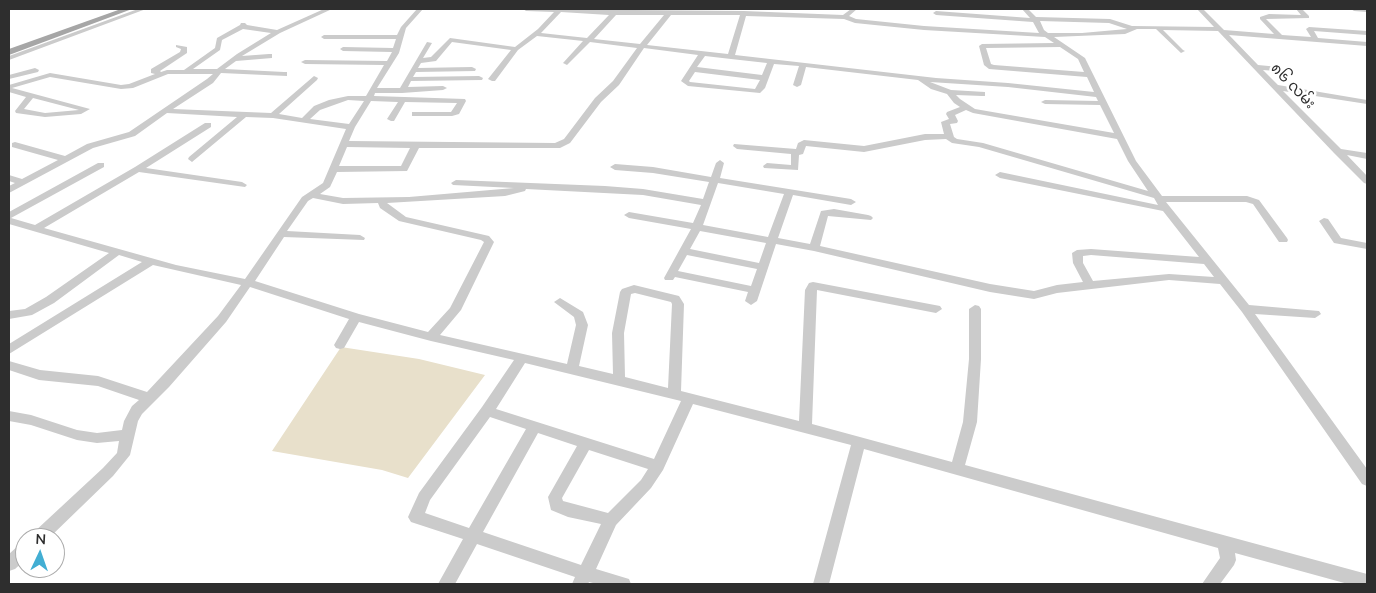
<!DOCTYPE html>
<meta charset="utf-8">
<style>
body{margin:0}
#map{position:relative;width:1376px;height:593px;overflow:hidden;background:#fff;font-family:Mulish,sans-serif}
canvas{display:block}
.frame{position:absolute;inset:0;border:10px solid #2e2e2e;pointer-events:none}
.north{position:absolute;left:15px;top:528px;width:50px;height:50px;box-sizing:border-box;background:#fff;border:1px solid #ababab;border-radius:50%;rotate:3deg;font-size:14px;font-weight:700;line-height:20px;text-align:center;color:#2e2e2e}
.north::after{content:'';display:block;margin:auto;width:18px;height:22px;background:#42aed3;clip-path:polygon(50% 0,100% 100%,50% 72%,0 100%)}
</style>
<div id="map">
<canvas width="1376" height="593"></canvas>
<div class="frame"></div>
<div class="north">N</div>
</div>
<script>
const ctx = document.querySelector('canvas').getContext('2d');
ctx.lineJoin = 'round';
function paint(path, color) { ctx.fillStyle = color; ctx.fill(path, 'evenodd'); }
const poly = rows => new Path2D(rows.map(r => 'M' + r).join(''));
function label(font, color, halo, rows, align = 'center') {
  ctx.font = font + ' Mulish,"Noto Sans Myanmar",sans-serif'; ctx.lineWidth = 5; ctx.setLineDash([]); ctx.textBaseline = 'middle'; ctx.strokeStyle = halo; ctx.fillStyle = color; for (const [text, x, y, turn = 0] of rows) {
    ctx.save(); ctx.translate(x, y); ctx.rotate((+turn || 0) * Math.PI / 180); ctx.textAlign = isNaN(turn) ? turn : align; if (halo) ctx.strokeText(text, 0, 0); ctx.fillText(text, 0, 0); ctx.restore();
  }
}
paint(poly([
 [341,347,419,359,485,375,408,478,382,470,272,451]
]), '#e8e0cb');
paint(poly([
 [138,9,146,9,9,60,9,56,138,9],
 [324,9,332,9,280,33,242,56,269,54,272,54,272,58,236,61,225,69,284,72,287,72,287,76,221,73,213,83,173,109,271,113,314,76,318,78,317,80,279,114,302,118,314,106,329,100,348,96,366,96,384,65,305,64,301,62,305,60,387,61,392,52,343,51,340,49,343,47,393,48,396,39,324,39,321,37,324,35,397,35,401,27,417,9,423,9,406,28,399,53,377,88,400,88,427,42,432,43,423,58,431,57,450,38,515,47,538,29,554,12,526,11,523,9,744,11,843,15,851,9,857,9,849,16,856,19,924,26,1039,33,1033,22,936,15,933,13,936,11,1030,18,1022,9,1028,9,1036,17,1110,19,1132,26,1214,27,1197,9,1203,9,1224,30,1274,34,1260,19,1260,17,1269,14,1301,15,1296,9,1302,9,1309,16,1309,18,1266,19,1282,35,1311,37,1306,29,1309,27,1367,31,1367,35,1314,31,1318,38,1367,42,1367,46,1229,35,1258,65,1279,67,1279,71,1276,71,1263,70,1278,85,1367,100,1367,104,1283,91,1341,149,1367,153,1367,159,1347,155,1367,176,1367,184,1364,183,1334,153,1218,31,1163,30,1183,50,1185,51,1181,53,1156,29,1137,29,1125,34,1054,37,1085,58,1136,161,1162,196,1247,196,1259,200,1287,238,1288,240,1287,242,1279,242,1253,204,1246,202,1166,202,1249,305,1319,311,1321,314,1315,318,1255,314,1367,469,1367,486,1362,484,1242,312,1220,284,1169,280,1057,293,1034,299,990,292,814,251,776,244,757,301,751,305,745,301,748,292,675,277,673,280,665,280,664,278,691,229,629,218,624,215,629,212,693,223,701,205,643,195,526,189,525,191,505,196,387,203,406,217,489,236,494,242,461,310,440,335,567,364,576,325,574,317,554,302,560,298,583,312,588,325,579,366,613,374,612,333,620,292,622,289,634,285,679,296,684,304,681,391,799,421,805,290,809,283,813,282,940,306,942,309,936,313,817,290,812,424,952,462,963,422,969,359,969,309,975,305,979,306,981,309,981,359,977,422,965,465,1367,574,1367,584,1348,584,1235,553,1236,560,1234,565,1220,584,1202,584,1220,558,1218,548,864,449,829,584,813,584,851,445,693,404,663,470,651,488,616,525,596,569,629,579,631,584,597,584,589,582,588,584,572,584,575,577,477,544,455,584,438,584,463,539,411,522,408,517,419,493,482,407,514,360,431,341,359,322,344,348,340,349,336,348,334,345,349,319,250,287,226,322,169,387,142,414,138,421,130,455,113,476,49,538,30,538,33,533,103,468,117,453,119,441,97,443,77,440,31,425,9,421,9,411,31,415,77,430,97,433,122,430,124,421,132,406,139,400,98,386,39,380,9,370,9,361,40,370,98,376,147,392,218,316,241,285,153,265,9,354,9,344,142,262,119,255,54,303,32,315,9,319,9,311,25,309,46,297,109,253,9,224,9,212,98,163,104,163,104,167,11,218,35,225,135,167,205,123,211,123,211,127,146,168,242,182,247,185,245,187,139,172,44,228,176,265,245,279,302,197,323,183,346,129,273,118,246,117,192,162,188,159,189,157,237,117,167,113,135,136,93,148,9,193,9,186,15,183,9,181,9,175,22,179,58,160,12,147,12,143,15,142,65,156,87,144,129,132,207,79,213,74,168,74,133,88,121,89,50,77,12,88,90,109,81,114,45,117,16,113,15,111,26,97,9,92,9,85,50,73,121,85,129,84,155,74,151,73,151,69,180,52,181,49,176,47,176,45,187,47,187,53,160,71,161,72,167,70,184,70,215,48,217,38,240,25,241,23,245,23,247,25,277,30,324,9],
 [561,12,609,15,587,38,541,33,561,12],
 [616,15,664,15,640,44,594,39,616,15],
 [671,15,740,15,728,54,647,45,671,15],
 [746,16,844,19,855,23,924,30,1045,37,1054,43,982,44,979,46,984,65,989,69,1087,77,1094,92,1008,83,936,78,735,55,746,16],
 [1040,21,1109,23,1127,29,1082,33,1048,33,1044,30,1040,21],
 [243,29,271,33,237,54,217,69,193,69,220,50,222,40,243,29],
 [537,36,583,41,563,63,567,65,590,42,637,48,613,81,595,98,564,139,555,143,349,141,355,127,371,101,398,102,387,119,391,121,394,121,405,102,457,103,451,112,412,112,412,116,452,116,459,114,466,101,465,99,374,96,375,93,402,93,443,90,447,88,443,86,408,87,411,81,482,80,483,78,479,76,413,77,416,72,475,71,476,69,472,67,418,68,421,63,436,61,452,42,511,50,488,79,492,81,495,81,518,50,537,36],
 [1060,47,1078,59,1084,72,994,65,991,64,986,48,1060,47],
 [644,48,698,55,681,81,688,86,760,93,765,88,774,64,799,66,793,85,797,87,801,85,806,67,918,80,931,89,947,94,954,103,960,107,947,112,946,114,949,119,941,122,944,134,925,134,864,146,804,140,798,143,796,149,734,144,733,146,737,149,791,154,791,165,767,163,763,166,764,168,798,170,799,155,803,154,806,146,864,152,925,140,946,139,952,143,979,147,1154,198,1158,205,1000,172,995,175,1000,178,1163,211,1199,257,1091,249,1077,250,1072,253,1073,263,1083,282,1057,285,1034,291,990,284,820,246,828,216,871,220,873,218,871,216,868,215,834,209,821,211,810,244,778,238,793,195,851,205,856,202,851,199,720,178,724,163,720,160,716,163,711,177,653,167,615,164,610,167,615,170,653,173,709,182,703,199,643,189,605,186,456,180,451,183,453,185,514,188,409,197,343,198,320,194,330,187,337,172,407,171,419,148,560,148,570,143,601,102,619,85,644,48],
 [705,56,731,59,767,63,762,75,697,67,705,56],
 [695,72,760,80,755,89,690,82,689,81,695,72],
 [930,82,1008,87,1096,97,1098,101,1045,100,1041,102,1045,104,1100,105,1114,133,975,109,960,99,956,95,982,96,985,96,985,92,951,90,930,82],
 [33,98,79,110,45,113,24,109,33,98],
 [348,100,364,101,349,124,310,119,320,110,348,100],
 [966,110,973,113,1117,139,1128,161,1148,191,983,143,957,139,954,137,950,124,957,123,958,121,955,115,966,110],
 [347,147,410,148,401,166,339,166,347,147],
 [718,183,784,194,768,237,703,225,718,183],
 [313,198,343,204,378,203,380,208,399,221,481,240,484,242,450,308,428,332,359,314,255,281,284,237,364,240,365,238,360,235,287,231,308,201,313,198],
 [700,231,766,243,759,263,690,249,700,231],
 [687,255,757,269,751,286,678,271,687,255],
 [1091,255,1204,264,1214,277,1169,274,1093,281,1083,263,1083,256,1091,255],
 [635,293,671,302,672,304,668,388,625,377,624,333,631,294,635,293],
 [525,363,681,401,654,459,496,409,525,363],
 [490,417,526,429,469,528,425,513,430,500,490,417],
 [538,433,577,446,548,497,551,510,568,517,601,524,581,565,483,532,538,433],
 [589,450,648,469,641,480,608,513,563,501,562,498,589,450],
 [1351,9,1367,9,1367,12,1354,11,1351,9],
 [35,68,39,70,38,72,9,79,9,75,35,68],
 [1324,218,1328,219,1341,238,1367,243,1367,249,1334,243,1319,221,1324,218],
 [25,543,25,560,15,569,9,571,9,554,19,545,25,543]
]), '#cbcbcb');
paint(poly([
 [121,9,132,9,9,55,9,49,121,9]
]), '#a6a6a6');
label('15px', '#2e2e2e', '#fff', [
 ["၈၆ လမ်း",1293,86,46]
]);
</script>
